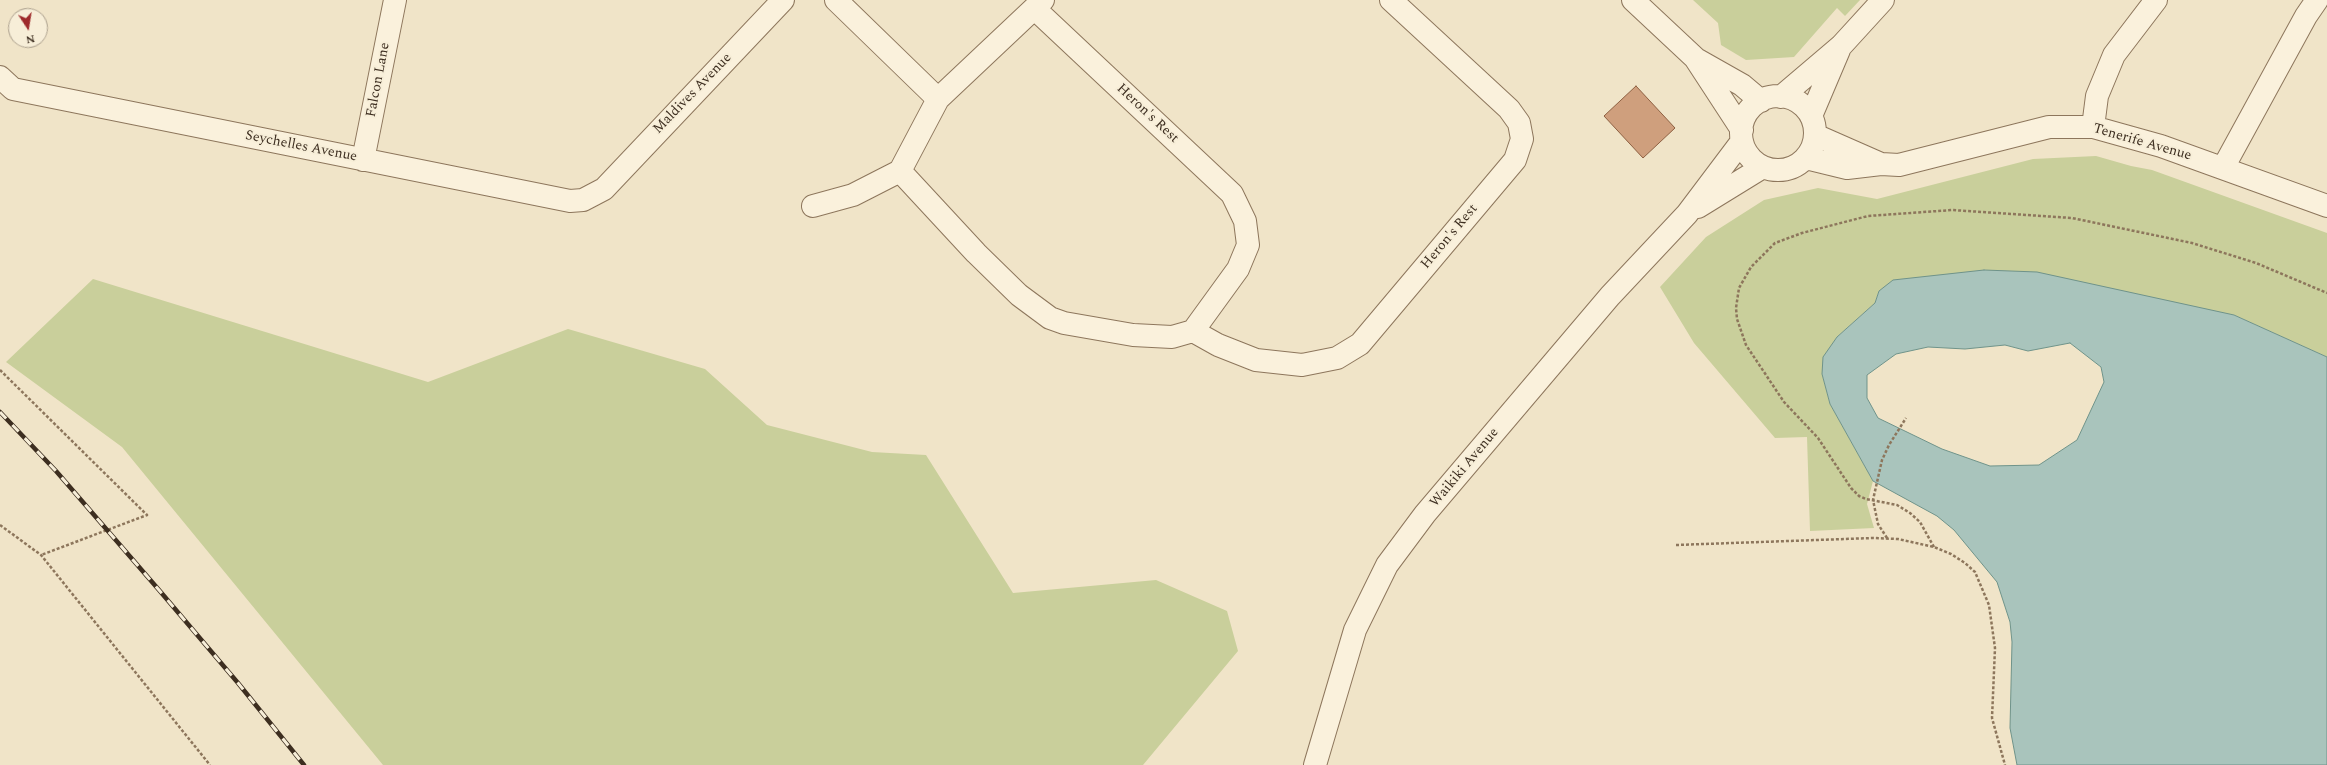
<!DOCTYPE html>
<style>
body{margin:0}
#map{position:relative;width:2327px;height:765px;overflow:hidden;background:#f0e4c8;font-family:Spectral,serif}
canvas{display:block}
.north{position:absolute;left:8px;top:8px;width:40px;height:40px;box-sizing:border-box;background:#f7eed8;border:1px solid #ada18e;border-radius:50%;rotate:168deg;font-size:11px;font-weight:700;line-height:16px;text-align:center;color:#3d2e20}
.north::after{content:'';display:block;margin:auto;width:14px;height:18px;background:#9e2a2b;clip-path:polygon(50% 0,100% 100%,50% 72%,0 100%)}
</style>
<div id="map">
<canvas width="2327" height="765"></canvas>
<div class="north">N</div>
</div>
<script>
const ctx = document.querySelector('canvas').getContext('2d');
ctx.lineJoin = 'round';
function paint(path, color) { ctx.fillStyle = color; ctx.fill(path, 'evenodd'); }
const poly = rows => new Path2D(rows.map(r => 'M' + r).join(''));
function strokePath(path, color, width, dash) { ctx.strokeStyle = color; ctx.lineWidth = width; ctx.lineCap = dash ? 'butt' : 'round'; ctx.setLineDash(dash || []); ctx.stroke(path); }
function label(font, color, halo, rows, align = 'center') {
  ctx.font = font + ' Spectral,serif'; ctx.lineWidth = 4; ctx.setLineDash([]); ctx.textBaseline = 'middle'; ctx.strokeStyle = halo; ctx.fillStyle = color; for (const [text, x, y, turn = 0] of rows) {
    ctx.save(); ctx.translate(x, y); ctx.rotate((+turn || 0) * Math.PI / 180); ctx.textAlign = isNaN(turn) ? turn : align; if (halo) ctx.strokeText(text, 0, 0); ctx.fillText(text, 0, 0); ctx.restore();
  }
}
paint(poly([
 [1693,0,1860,0,1845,16,1837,8,1794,57,1746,60,1721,45,1718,23],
 [2096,156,2131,166,2152,170,2327,233,2327,357,2234,315,1879,291,1875,303,1837,337,1822,374,1830,404,1873,481,1867,504,1874,528,1810,531,1807,437,1775,438,1694,343,1660,287,1706,237,1764,200,1818,188,1877,199,2033,159],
 [93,279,428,382,568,329,705,369,767,425,872,452,926,455,1013,593,1156,580,1227,611,1238,651,1143,765,383,765,122,447,6,362]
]), '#c9cf9b');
const water = poly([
 [1984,270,2037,272,2234,315,2327,357,2327,765,2017,765,2010,728,2012,642,2010,622,1997,582,1954,530,1937,516,1873,481,1830,404,1822,374,1823,357,1837,337,1875,303,1879,291,1893,280,1984,270],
 [2070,343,2101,367,2104,382,2077,440,2039,465,1990,466,1942,449,1878,418,1867,398,1867,375,1896,354,1928,347,1965,349,2005,345,2028,351,2070,343]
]);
paint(water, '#a9c4bc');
strokePath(water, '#6f938a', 1);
const building = poly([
 [1636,86,1675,128,1643,158,1604,116,1636,86]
]);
paint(building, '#cf9f7d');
strokePath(building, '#8d5f41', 1);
const street = poly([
 [836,0,938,99],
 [1633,0,1695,58,1742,130],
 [1696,59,1742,85,1761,101],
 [0,77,13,89,570,201,583,200,604,189,783,0],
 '1741 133a37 37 0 1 1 74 0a37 37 0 1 1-74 0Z',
 [1781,97,1841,46,1883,0],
 [1811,116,1839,50],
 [2093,127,2097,96,2114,55,2156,0],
 [1815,135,1881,164],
 [1806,158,1847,168,1881,164,1899,165,2049,127,2093,127,2161,146,2327,206],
 [363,160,395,0],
 [2223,168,2306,16,2317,0],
 [900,171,976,253,1019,295,1050,318,1064,323,1133,335,1172,337,1193,331,1238,269,1248,245,1245,221,1232,194,1035,9],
 [813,206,853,195,900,171,938,99,1043,0],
 [1698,207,1763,167],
 [1193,331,1218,345,1256,360,1302,365,1337,358,1360,344,1515,160,1522,139,1519,123,1509,109,1391,0],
 [1315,765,1355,630,1387,565,1425,514,1610,296,1687,214,1742,141]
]);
strokePath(street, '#8d765c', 24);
strokePath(poly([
 [0,370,147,515,41,555],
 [0,525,41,555,210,765],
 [1887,538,1878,524,1873,500,1882,460,1889,445,1906,418],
 [1676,545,1873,538,1898,539,1934,547,1951,554,1965,563,1975,572,1989,605,1995,648,1992,718,2005,765],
 [1934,547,1920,522,1910,513,1897,505,1866,499,1859,496,1851,488,1818,438,1784,402,1746,345,1737,319,1736,308,1739,288,1751,267,1775,243,1802,233,1868,216,1952,210,2072,218,2192,243,2256,263,2327,293]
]), '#8d765c', 2.5, [3, 2]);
strokePath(street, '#faf1dc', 22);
const rail = poly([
 [0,412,56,471,159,590,238,683,304,765]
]);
strokePath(rail, '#3d2e20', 4.5);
strokePath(rail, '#f7eed8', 3, [9]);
label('14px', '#3d2e20', '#f7eed8', [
 ["Falcon Lane",379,80,-79],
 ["Maldives Avenue",693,94,-46],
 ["Heron's Rest",1147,114,43],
 ["Tenerife Avenue",2142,143,16],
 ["Seychelles Avenue",301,147,11],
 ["Heron's Rest",1450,237,-50],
 ["Waikiki Avenue",1465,468,-50]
]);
</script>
